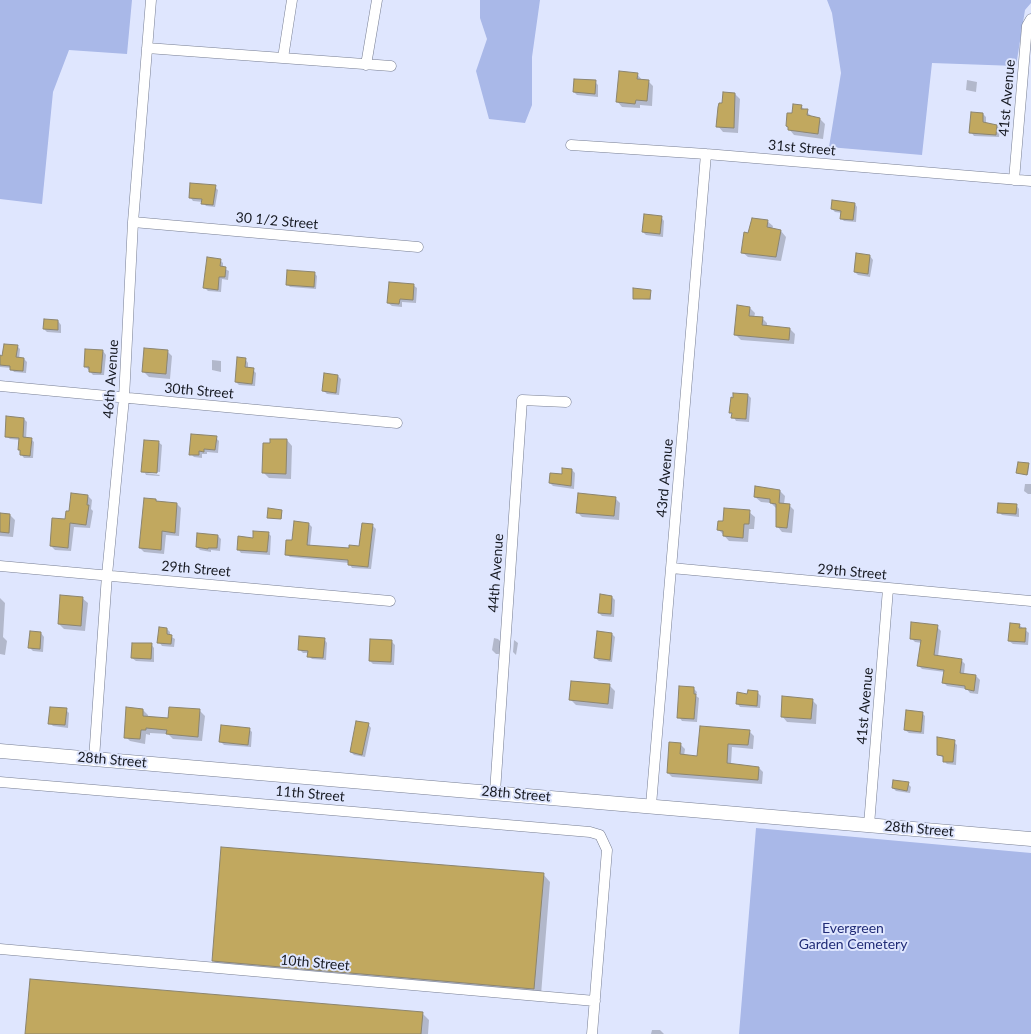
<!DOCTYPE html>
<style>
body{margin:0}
canvas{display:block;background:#dfe6fe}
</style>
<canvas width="1031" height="1034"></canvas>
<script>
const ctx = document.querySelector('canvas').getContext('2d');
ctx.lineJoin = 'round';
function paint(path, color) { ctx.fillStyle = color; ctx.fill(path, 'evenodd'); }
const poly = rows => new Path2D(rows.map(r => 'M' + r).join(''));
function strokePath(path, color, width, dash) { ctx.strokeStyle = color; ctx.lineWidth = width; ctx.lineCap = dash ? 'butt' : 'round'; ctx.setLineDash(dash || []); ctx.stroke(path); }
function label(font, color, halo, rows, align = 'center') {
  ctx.font = font + ' Lato,sans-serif'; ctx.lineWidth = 4; ctx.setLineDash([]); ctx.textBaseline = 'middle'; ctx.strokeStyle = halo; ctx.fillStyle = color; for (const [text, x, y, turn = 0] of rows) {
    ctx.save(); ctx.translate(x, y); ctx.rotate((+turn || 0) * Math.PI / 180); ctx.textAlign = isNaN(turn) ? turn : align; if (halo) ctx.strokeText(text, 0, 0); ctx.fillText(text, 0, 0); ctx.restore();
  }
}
paint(poly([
 [0,0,132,0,127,54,69,50,53,92,42,204,0,199],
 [480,0,540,0,532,57,532,105,525,123,489,119,476,71,487,39,480,18],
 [827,0,1031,0,1031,3,1025,10,1016,66,932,63,922,155,829,147,841,73,832,13],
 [756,828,1031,853,1031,1034,739,1034]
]), '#a9b8e8');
paint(poly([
 [637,74,642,80,648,81,653,86,652,106,640,105,640,108,622,107,617,101],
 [967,80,977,82,976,92,966,90],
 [595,82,598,85,598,97,577,95,574,92],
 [735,94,740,99,738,133,723,132,718,126],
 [801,106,812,117,820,119,825,124,823,139,794,135,789,129,793,115],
 [983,114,986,117,986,123,997,126,1000,129,999,137,974,136,971,132],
 [215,187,218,190,215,207,206,206,203,202,193,201,190,197],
 [855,204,857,207,856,222,844,221,841,218,842,213,835,212,832,209],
 [661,217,664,221,663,237,646,235,643,232],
 [767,221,773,226,772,230,781,231,786,237,781,261,748,257,742,252,749,234],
 [870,256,873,260,870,277,858,275,855,272],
 [220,260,223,263,223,268,229,271,228,280,222,279,221,292,208,291,205,288],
 [314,273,317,276,316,289,290,287,287,284],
 [413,285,417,288,416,303,402,302,402,307,392,306,388,303],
 [650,291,651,300,634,298],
 [750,308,755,313,754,318,762,318,767,323,767,327,790,329,795,334,794,344,741,340,736,335],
 [58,321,61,325,61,333,47,332,44,329],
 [17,346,20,349,19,359,24,359,27,362,26,373,14,372,11,368,0,367,0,357,3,357],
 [103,351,106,355,104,375,93,375,85,366],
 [167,351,172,356,170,379,149,377,144,372],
 [245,359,248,363,248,369,253,370,256,373,255,386,239,385,236,382],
 [212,360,221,361,221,372,212,370],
 [338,376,341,379,339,395,327,394,324,391],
 [748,395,751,398,749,422,736,421,731,412],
 [24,419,27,422,26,439,31,439,34,442,33,458,24,458,21,454,20,440,10,439,6,436],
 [216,438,219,441,218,453,207,452,207,454,202,454,202,458,194,457,191,454],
 [287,440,292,446,291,479,269,478,264,473],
 [158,442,162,445,160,472,144,471,144,473,143,471],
 [1028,464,1029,466,1028,475,1017,473],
 [572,470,575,473,574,489,553,486,550,483],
 [145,473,160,475,159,476,146,475],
 [1025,484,1031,484,1031,494,1028,494,1024,491],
 [780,491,785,496,784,504,789,505,794,510,792,533,782,532,777,526,776,508,771,503,761,502,755,497],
 [88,496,92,500,91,509,93,511,90,528,74,527,71,551,55,550,51,546,70,512],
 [615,498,620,503,619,520,582,517,577,512],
 [156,500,158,503,177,504,181,508,179,536,166,535,164,554,144,552,140,548],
 [1016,505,1019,509,1019,517,1002,515,999,512],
 [282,511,282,519,268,517],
 [749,512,755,517,754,529,749,529,748,542,729,541,719,530,724,522],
 [0,514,10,515,15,520,13,537,0,536],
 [309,524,312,527,310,546,350,550,360,547,373,526,376,529,371,569,352,568,349,563,290,557,286,554,294,541],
 [268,533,271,536,270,555,241,553,238,549,254,539],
 [218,536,221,539,220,551,211,550,211,552,200,550,197,547],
 [612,597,615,600,614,617,602,616,599,613],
 [0,598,5,603,3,637,7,641,5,655,0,654],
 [82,598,88,603,85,631,64,629,59,624],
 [1019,625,1029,633,1028,645,1013,644,1009,641],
 [937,627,941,631,938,657,961,660,965,664,964,674,976,676,980,680,978,694,970,693,967,689,947,686,943,682,945,672,922,669,918,665,922,643,915,642,911,638],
 [167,629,170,632,170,636,175,639,174,647,162,646,159,642],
 [41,633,44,637,43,652,33,651,30,648],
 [612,634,615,637,612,662,599,661,595,658],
 [494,638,498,639,501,642,501,654,496,654,492,650],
 [324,639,327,643,326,660,312,659,309,656,309,653,303,653,300,650],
 [514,640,518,643,516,655,513,652],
 [392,642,395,645,394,665,373,664,370,661],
 [151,644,154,648,154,662,136,661,132,658],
 [610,686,615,691,613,709,576,705,571,700],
 [694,689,697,692,696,696,699,698,697,722,682,721,679,717],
 [758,693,761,696,760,708,740,707,737,703,749,695],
 [812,700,817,705,816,724,787,722,782,716],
 [66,710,69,713,68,728,53,726,50,723],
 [143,710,148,715,148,718,169,720,200,711,205,716,202,741,173,739,168,734,150,733,150,735,146,734,145,744,130,741,125,736],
 [922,713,925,716,924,734,909,733,905,730],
 [368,724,371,728,365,757,354,755,351,752],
 [249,729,252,732,251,747,224,745,221,742],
 [749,731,754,736,753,749,732,747,731,764,759,768,763,772,762,784,672,777,668,773,680,744,685,749,684,756,698,757],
 [954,742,957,745,956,765,947,764,944,761,944,758,939,755],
 [908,784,911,787,910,793,896,791,893,788],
 [543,874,550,882,541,995,220,967,213,960],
 [422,1013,429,1020,428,1034,26,1034],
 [652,1030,660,1030,664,1034,651,1034]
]), '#0003');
const building = poly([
 [619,71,638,73,637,79,649,80,647,101,636,100,635,104,616,102,619,71],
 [574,79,596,80,595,94,573,92,574,79],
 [723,92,735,93,734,128,716,127,718,107,719,103,722,103,723,92],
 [793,104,802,105,801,109,808,109,807,115,820,118,818,134,788,130,788,127,786,126,787,113,792,113,793,104],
 [971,112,983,113,983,122,997,125,996,135,969,133,971,112],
 [190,183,216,185,213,205,201,204,202,199,189,198,190,183],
 [832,200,855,203,853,220,840,219,841,211,831,209,832,200],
 [644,214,662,216,660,234,642,232,644,214],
 [752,218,768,220,767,227,781,230,776,257,741,253,744,232,748,233,752,218],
 [856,253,870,255,868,274,854,272,856,253],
 [207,257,221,259,220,266,226,267,225,277,219,277,218,290,203,288,207,257],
 [287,270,315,272,314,287,286,285,287,270],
 [389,282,414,284,413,300,400,299,399,304,387,303,389,282],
 [633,288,651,290,650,299,633,299,633,288],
 [737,305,750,307,749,316,763,317,762,325,790,328,789,340,734,335,737,305],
 [44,319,58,320,58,330,43,329,44,319],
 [4,344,18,345,16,357,24,358,23,371,10,370,10,366,0,365,0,355,2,356,4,344],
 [144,348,168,350,166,374,142,372,144,348],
 [85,349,103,350,101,373,89,372,89,367,84,367,85,349],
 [237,357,246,358,245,367,254,368,252,384,235,382,237,357],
 [324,373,338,375,336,393,322,391,324,373],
 [733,393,748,394,746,419,731,418,732,413,729,413,731,397,733,398,733,393],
 [6,416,24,418,23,437,32,438,30,456,20,455,20,450,18,450,19,438,5,437,6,416],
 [191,434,217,436,215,450,204,449,204,452,199,451,199,455,189,455,191,434],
 [270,439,287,439,286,474,262,473,263,443,270,443,270,439],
 [144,440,159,441,157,473,141,472,144,440],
 [1018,462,1029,463,1027,475,1016,473,1018,462],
 [562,468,572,469,571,486,549,483,550,473,562,474,562,468],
 [755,486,780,490,779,503,790,504,787,528,776,527,776,504,770,503,770,499,754,497,755,486],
 [71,493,88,495,87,505,89,505,86,525,70,523,68,548,50,546,52,518,65,519,66,511,69,511,71,493],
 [578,493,616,497,614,516,576,513,578,493],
 [144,498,156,499,156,501,177,503,175,533,162,531,161,550,139,548,144,498],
 [998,503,1017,504,1016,514,997,513,998,503],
 [268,508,282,510,281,519,267,518,268,508],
 [724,508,750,510,749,524,744,524,743,538,723,536,723,531,717,530,718,521,723,521,724,508],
 [0,513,10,514,9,533,0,532,0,513],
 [294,521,309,523,307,545,349,548,349,545,359,546,362,523,373,524,368,567,348,565,348,560,285,555,286,540,292,540,294,521],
 [253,531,269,532,267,552,237,550,238,536,253,538,253,531],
 [197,533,218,535,217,548,208,548,208,549,196,547,197,533],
 [600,594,612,596,611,614,598,613,600,594],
 [60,595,83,597,81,626,58,624,60,595],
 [911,622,938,625,934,655,962,659,960,673,976,675,974,691,965,689,965,686,942,683,944,670,917,666,921,640,910,639,911,622],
 [1010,623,1020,624,1019,628,1026,628,1025,642,1008,641,1010,623],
 [159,627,167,628,167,634,172,635,171,644,157,643,159,627],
 [30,631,41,632,40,649,28,648,30,631],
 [597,631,612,633,610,660,594,658,597,631],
 [299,636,325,638,323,658,307,657,308,651,298,650,299,636],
 [370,639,392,640,391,662,369,661,370,639],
 [132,643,152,643,151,659,131,658,132,643],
 [571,681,610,684,608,704,569,700,571,681],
 [679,686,694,687,694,694,696,694,694,719,677,718,679,686],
 [748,690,758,691,757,706,736,704,737,692,747,694,748,690],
 [782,696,813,699,811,719,781,717,782,696],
 [50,707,67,708,65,725,48,724,50,707],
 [126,707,143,709,143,716,168,718,169,707,200,709,198,737,166,734,167,730,146,728,146,730,141,730,140,739,124,738,126,707],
 [906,710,923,712,921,732,904,730,906,710],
 [356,721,369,723,362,755,350,752,356,721],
 [221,725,250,728,248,745,219,742,221,725],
 [700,726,750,730,748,745,728,744,727,763,759,767,758,780,667,773,669,742,681,743,680,754,697,756,700,726],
 [937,737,955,740,953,762,943,762,943,756,937,755,937,737],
 [893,780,909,782,907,791,892,788,893,780],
 [221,847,544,873,534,989,212,961,221,847],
 [30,979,423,1012,421,1034,25,1034,30,979]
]);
paint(building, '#c1a85f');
strokePath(building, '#8c856f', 1);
const minor = poly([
 [147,48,391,66],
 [283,58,292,0],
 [366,65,377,0],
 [571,145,706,154,1031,181],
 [1014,180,1027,26,1031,19],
 [133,222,418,247],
 [0,386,397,423],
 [0,566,390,601],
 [671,568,1031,601],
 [94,759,107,575,124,398,133,222,151,0],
 [0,782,590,832,600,835,607,850,592,1034],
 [495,792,522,400,566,402],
 [651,805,706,154],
 [869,825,888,589],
 [0,949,595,1001]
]);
const secondary = poly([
 [0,751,1031,839]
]);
strokePath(minor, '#777e92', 11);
strokePath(secondary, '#777e92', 15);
strokePath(minor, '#fff', 10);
strokePath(secondary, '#fff', 14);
label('14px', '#161921', '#dfe6fe', [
 ["41st Avenue",1007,98,-85],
 ["31st Street",802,148,5],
 ["30 1/2 Street",277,221,5],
 ["46th Avenue",111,379,-86],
 ["30th Street",199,391,5],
 ["43rd Avenue",665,478,-85],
 ["29th Street",196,569,5],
 ["29th Street",852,572,5],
 ["44th Avenue",496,573,-86],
 ["41st Avenue",865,706,-85],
 ["28th Street",112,760,5],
 ["11th Street",310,794,5],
 ["28th Street",516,794,5],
 ["28th Street",919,829,5],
 ["10th Street",315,963,5]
]);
label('14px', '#212c77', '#dfe6fe', [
 ["Evergreen",853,928],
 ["Garden Cemetery",853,944]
]);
</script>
